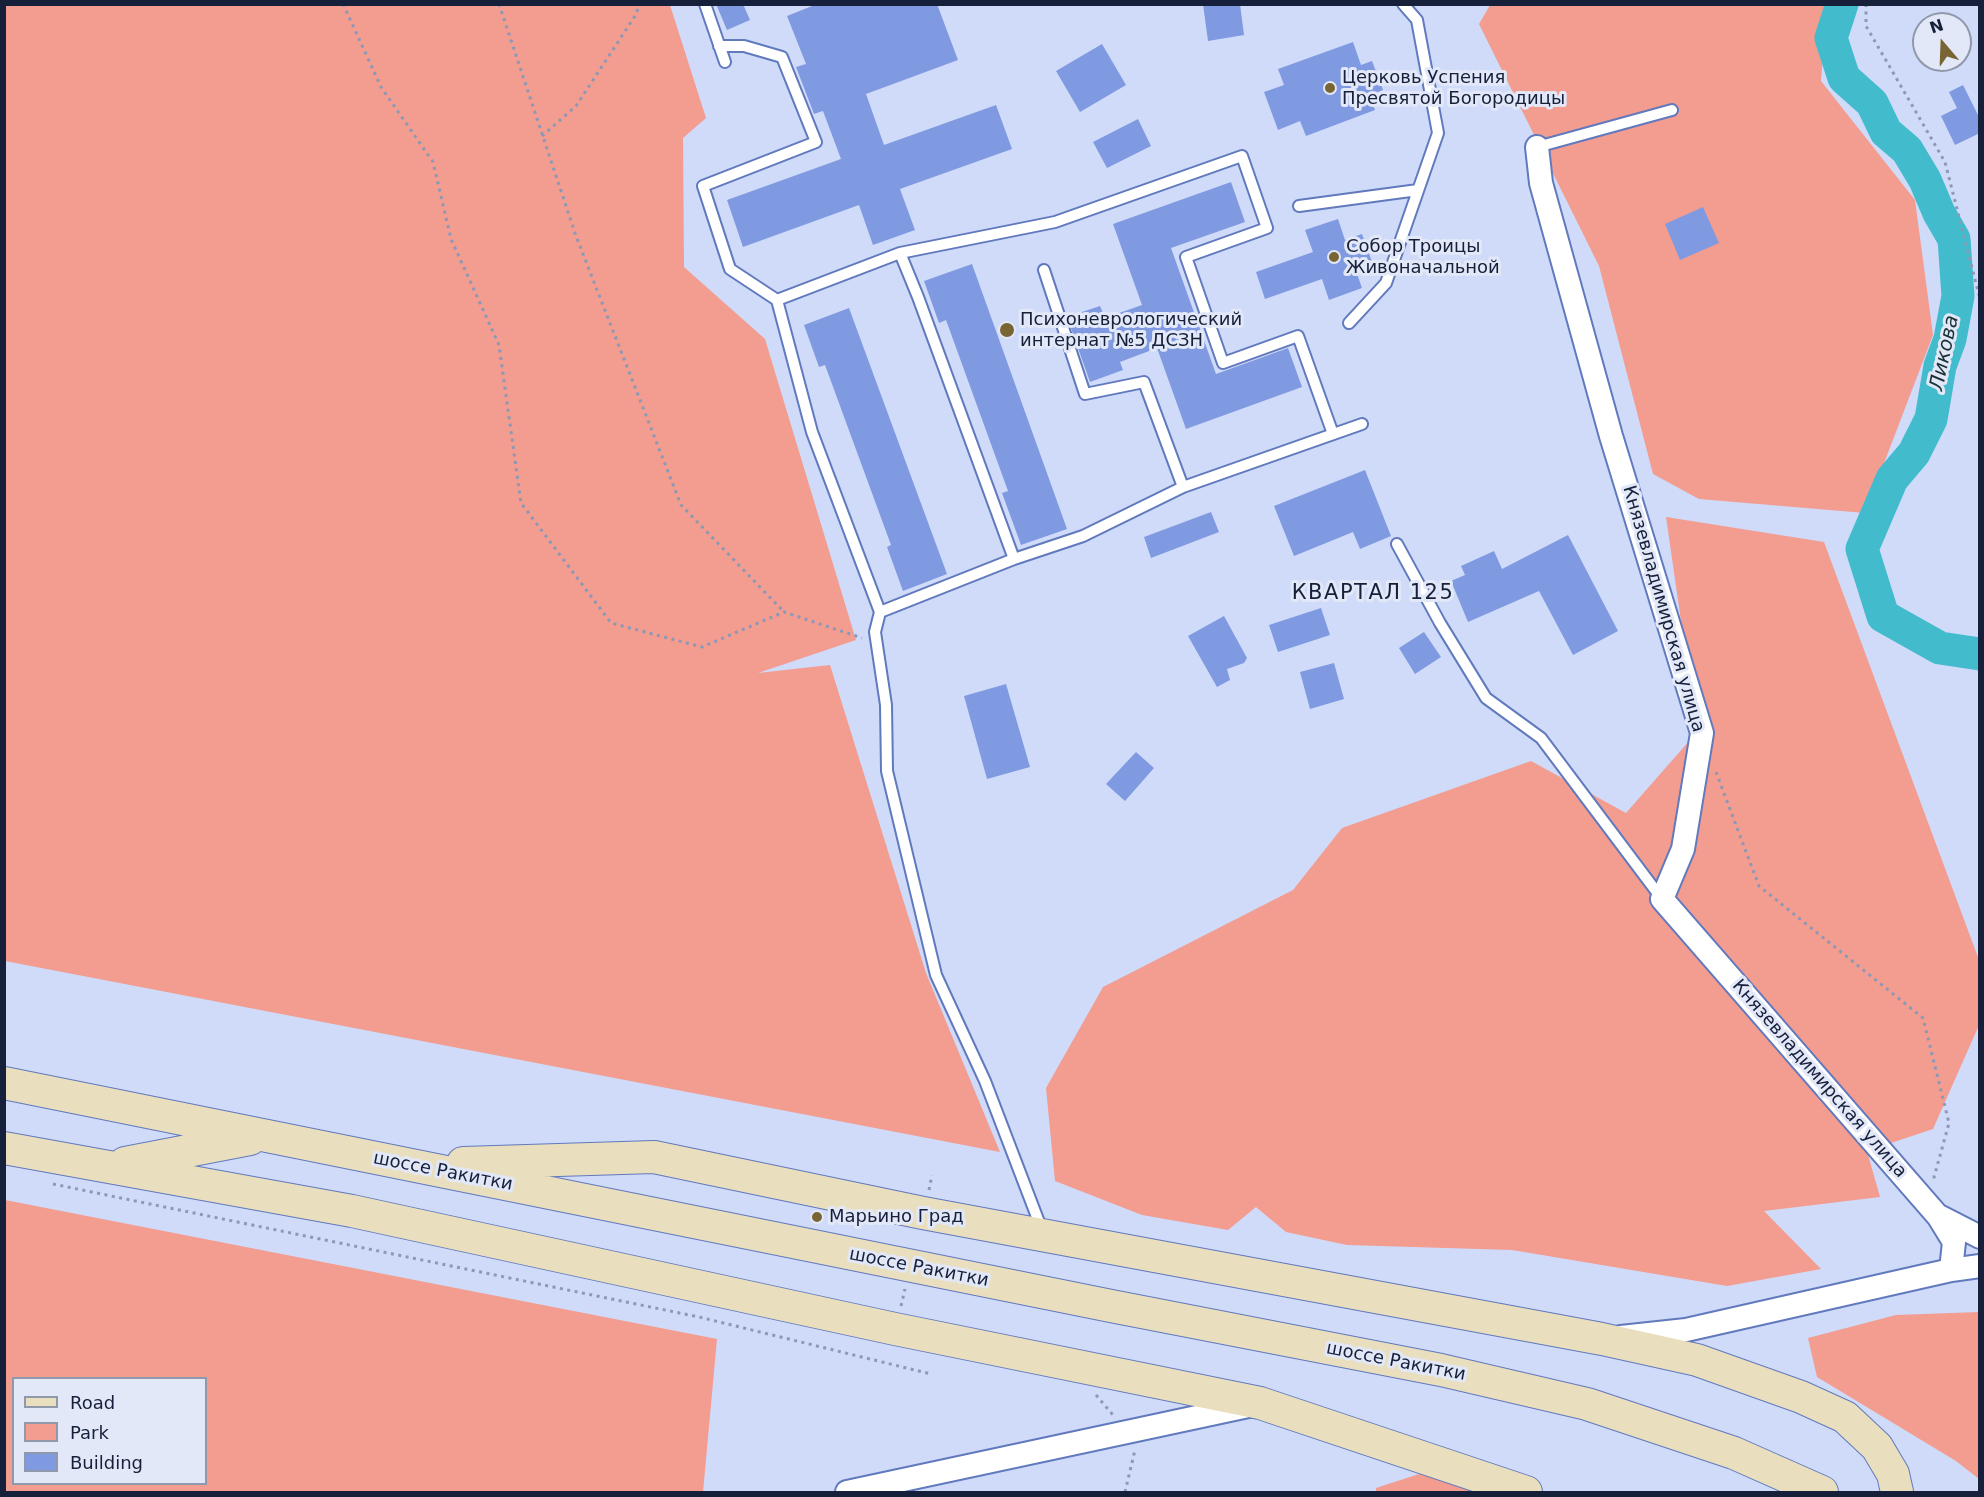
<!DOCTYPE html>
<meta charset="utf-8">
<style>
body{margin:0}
#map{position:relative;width:1984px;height:1497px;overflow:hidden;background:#cfdbf9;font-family:"DejaVu Sans",sans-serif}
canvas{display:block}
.frame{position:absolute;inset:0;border:6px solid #16203b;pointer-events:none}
.legend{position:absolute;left:12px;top:1377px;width:195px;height:108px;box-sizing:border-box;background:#e2e8f7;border:2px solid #9098ac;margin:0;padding:8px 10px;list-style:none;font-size:18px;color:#16203b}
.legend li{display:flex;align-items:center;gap:12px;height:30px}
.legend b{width:30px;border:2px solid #9098ac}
.north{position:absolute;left:1912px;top:12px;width:60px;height:60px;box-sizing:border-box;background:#e2e8f7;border:2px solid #9098ac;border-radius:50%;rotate:341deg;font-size:16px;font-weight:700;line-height:24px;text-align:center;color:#16203b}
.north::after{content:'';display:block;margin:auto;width:21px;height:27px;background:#796534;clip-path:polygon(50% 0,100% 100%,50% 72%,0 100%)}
</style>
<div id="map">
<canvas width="1984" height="1497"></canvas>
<div class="frame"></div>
<ul class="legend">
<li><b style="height:8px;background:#e9debd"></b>Road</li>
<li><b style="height:16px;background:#f39c90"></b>Park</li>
<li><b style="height:16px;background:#809ae1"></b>Building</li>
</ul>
<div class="north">N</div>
</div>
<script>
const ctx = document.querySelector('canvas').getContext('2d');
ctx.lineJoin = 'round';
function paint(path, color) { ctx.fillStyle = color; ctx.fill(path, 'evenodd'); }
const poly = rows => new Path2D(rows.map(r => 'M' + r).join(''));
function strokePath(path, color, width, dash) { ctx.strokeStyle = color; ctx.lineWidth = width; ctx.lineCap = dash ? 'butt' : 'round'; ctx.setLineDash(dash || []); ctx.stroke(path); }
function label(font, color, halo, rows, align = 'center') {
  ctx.font = font + ' "DejaVu Sans",sans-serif'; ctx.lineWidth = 6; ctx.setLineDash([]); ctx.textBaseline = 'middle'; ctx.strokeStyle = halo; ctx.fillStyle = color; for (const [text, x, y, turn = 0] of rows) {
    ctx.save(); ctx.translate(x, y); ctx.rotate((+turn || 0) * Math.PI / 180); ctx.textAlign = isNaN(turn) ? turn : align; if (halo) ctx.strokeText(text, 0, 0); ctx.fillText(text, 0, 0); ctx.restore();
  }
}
paint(poly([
 [4,5,670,5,706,118,683,138,684,267,765,339,856,640,758,673,830,665,926,973,1000,1152,5,961],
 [1490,5,1827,5,1821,81,1915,200,1933,335,1865,513,1699,499,1653,474,1599,266,1479,24],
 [1666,517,1824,542,1979,960,1980,1023,1933,1129,1867,1151,1880,1197,1764,1211,1821,1269,1727,1286,1512,1250,1347,1245,1286,1232,1256,1207,1228,1230,1142,1215,1055,1181,1046,1088,1103,987,1293,890,1342,828,1531,761,1626,813,1697,732],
 [5,1200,717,1339,703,1492,5,1492],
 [206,1378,206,1484,14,1484,14,1378],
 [1979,1312,1979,1479,1956,1461,1817,1377,1808,1338,1896,1315],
 [1419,1474,1475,1490,1478,1492,1376,1492,1376,1488]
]), '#f39c90');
strokePath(poly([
 [1842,4,1831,38,1844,78,1872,103,1886,132,1907,150,1925,180,1939,213,1954,239,1958,296,1950,339,1940,366,1931,419,1914,453,1892,479,1862,549,1883,616,1940,648,1980,654]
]), '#42bccd', 33);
paint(poly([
 [716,4,743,4,750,20,727,30],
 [817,4,937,4,958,60,866,94,884,145,996,105,1012,149,900,189,915,230,873,245,859,205,743,247,727,200,841,159,823,111,814,114,796,67,806,64,787,16],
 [1203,4,1240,4,1244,35,1208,41],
 [1353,42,1361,65,1372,61,1383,90,1370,95,1375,110,1306,136,1300,121,1278,130,1264,92,1284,85,1278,69],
 [1102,44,1126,85,1080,112,1056,71],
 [1963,85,1980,119,1980,133,1955,145,1941,116,1957,108,1949,92],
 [1138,119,1151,146,1107,168,1093,142],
 [1231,182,1245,222,1171,248,1216,374,1288,348,1302,387,1186,429,1157,348,1120,362,1123,370,1090,382,1067,317,1100,306,1105,318,1142,305,1113,224],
 [1703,207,1719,243,1680,260,1665,224],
 [1338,219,1345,240,1362,234,1372,262,1355,268,1362,288,1329,300,1322,279,1265,299,1256,272,1313,252,1305,230],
 [972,264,1067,529,1021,545,1002,493,1008,491,946,320,939,323,924,281],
 [849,308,947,574,903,591,887,547,891,545,825,365,819,367,804,325],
 [1365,470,1391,536,1360,549,1353,532,1294,556,1274,506],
 [1211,512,1219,532,1151,558,1144,537],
 [1568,535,1618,631,1573,655,1539,591,1468,622,1451,581,1465,575,1461,566,1494,551,1502,569],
 [1321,608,1330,635,1278,652,1269,625],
 [1224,616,1247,658,1244,663,1227,669,1230,680,1217,687,1188,636],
 [1424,632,1441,657,1415,674,1399,648],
 [1334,663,1344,699,1310,709,1300,672],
 [1006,684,1030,767,987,779,964,696],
 [1136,752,1154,768,1125,801,1106,784]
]), '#809ae1');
const lane = poly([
 [705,4,725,62],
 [719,46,744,46,782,57,816,142,703,186,730,269,777,300,812,432,880,612,875,632,886,705,887,771,936,975,985,1081,1042,1230],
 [1537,147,1672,110],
 [1299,206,1418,190],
 [900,253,918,297,1014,559],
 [1044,270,1085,394,1144,382,1183,487],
 [777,300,900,253,1055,222,1242,156,1267,228,1186,257,1223,363,1298,336,1333,434],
 [1349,323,1386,283,1438,133,1417,20,1403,4],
 [1397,544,1440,623,1486,698,1541,738,1662,899],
 [880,612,1014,559,1083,536,1183,487,1362,424]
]);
const street = poly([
 [1537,147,1541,183,1611,436,1702,733,1683,849,1662,899,1937,1215,1980,1237],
 [1938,1216,1954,1242,1951,1270],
 [1621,1337,1686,1330,1951,1270,1980,1266],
 [847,1492,1253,1405]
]);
const secondary = poly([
 [4,1083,1111,1306,1441,1370,1587,1404,1734,1453,1822,1492],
 [4,1148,352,1211,895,1329,1260,1403,1526,1492],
 [125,1163,250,1139],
 [463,1163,654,1157,923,1213,1602,1339,1697,1360,1801,1397,1845,1417,1877,1447,1893,1474,1897,1492]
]);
strokePath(lane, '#6179bd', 14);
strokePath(street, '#6179bd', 26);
strokePath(secondary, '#6179bd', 34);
strokePath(poly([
 [343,4,381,87,433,162,451,239,499,345,521,503,611,623,702,647,784,612,862,638],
 [499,4,576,236,681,505,784,612],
 [1866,4,1866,26,1945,162,1980,299],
 [542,136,576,106,635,16,640,4],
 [1716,772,1759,886,1923,1018,1949,1123,1933,1181],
 [53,1184,699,1317,931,1374],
 [929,1190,932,1175],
 [901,1306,905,1289],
 [1096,1395,1113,1415],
 [1125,1492,1135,1450]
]), '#8d98b5', 3, [3, 4.5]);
strokePath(lane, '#fff', 10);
strokePath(street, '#fff', 22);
strokePath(secondary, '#e9debd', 32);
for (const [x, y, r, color] of [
 [1330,88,6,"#796534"],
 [1334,257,6,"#796534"],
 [1007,330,8,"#796534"],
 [817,1217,6,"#796534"]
]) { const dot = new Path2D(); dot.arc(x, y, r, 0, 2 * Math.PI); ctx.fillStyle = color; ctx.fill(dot); strokePath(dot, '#e2e8f7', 2); }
label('18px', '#16203b', '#e2e8f7', [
 ["Церковь Успения",1342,78],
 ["Пресвятой Богородицы",1342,99],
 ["Собор Троицы",1346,247],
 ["Живоначальной",1346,268],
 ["Психоневрологический",1020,320],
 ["интернат №5 ДСЗН",1020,341],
 ["Марьино Град",829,1217]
], 'left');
label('18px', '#16203b', '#e2e8f7', [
 ["Князевладимирская улица",1663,609,74],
 ["Князевладимирская улица",1819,1079,49],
 ["шоссе Ракитки",443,1172,11],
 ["шоссе Ракитки",919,1268,11],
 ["шоссе Ракитки",1396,1362,11]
]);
label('italic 20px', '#183236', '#e2e8f7', [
 ["Ликова",1945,353,-78]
]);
ctx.letterSpacing = '1.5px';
label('21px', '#16203b', '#e2e8f7', [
 ["КВАРТАЛ 125",1373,594]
]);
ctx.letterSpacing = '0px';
</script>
